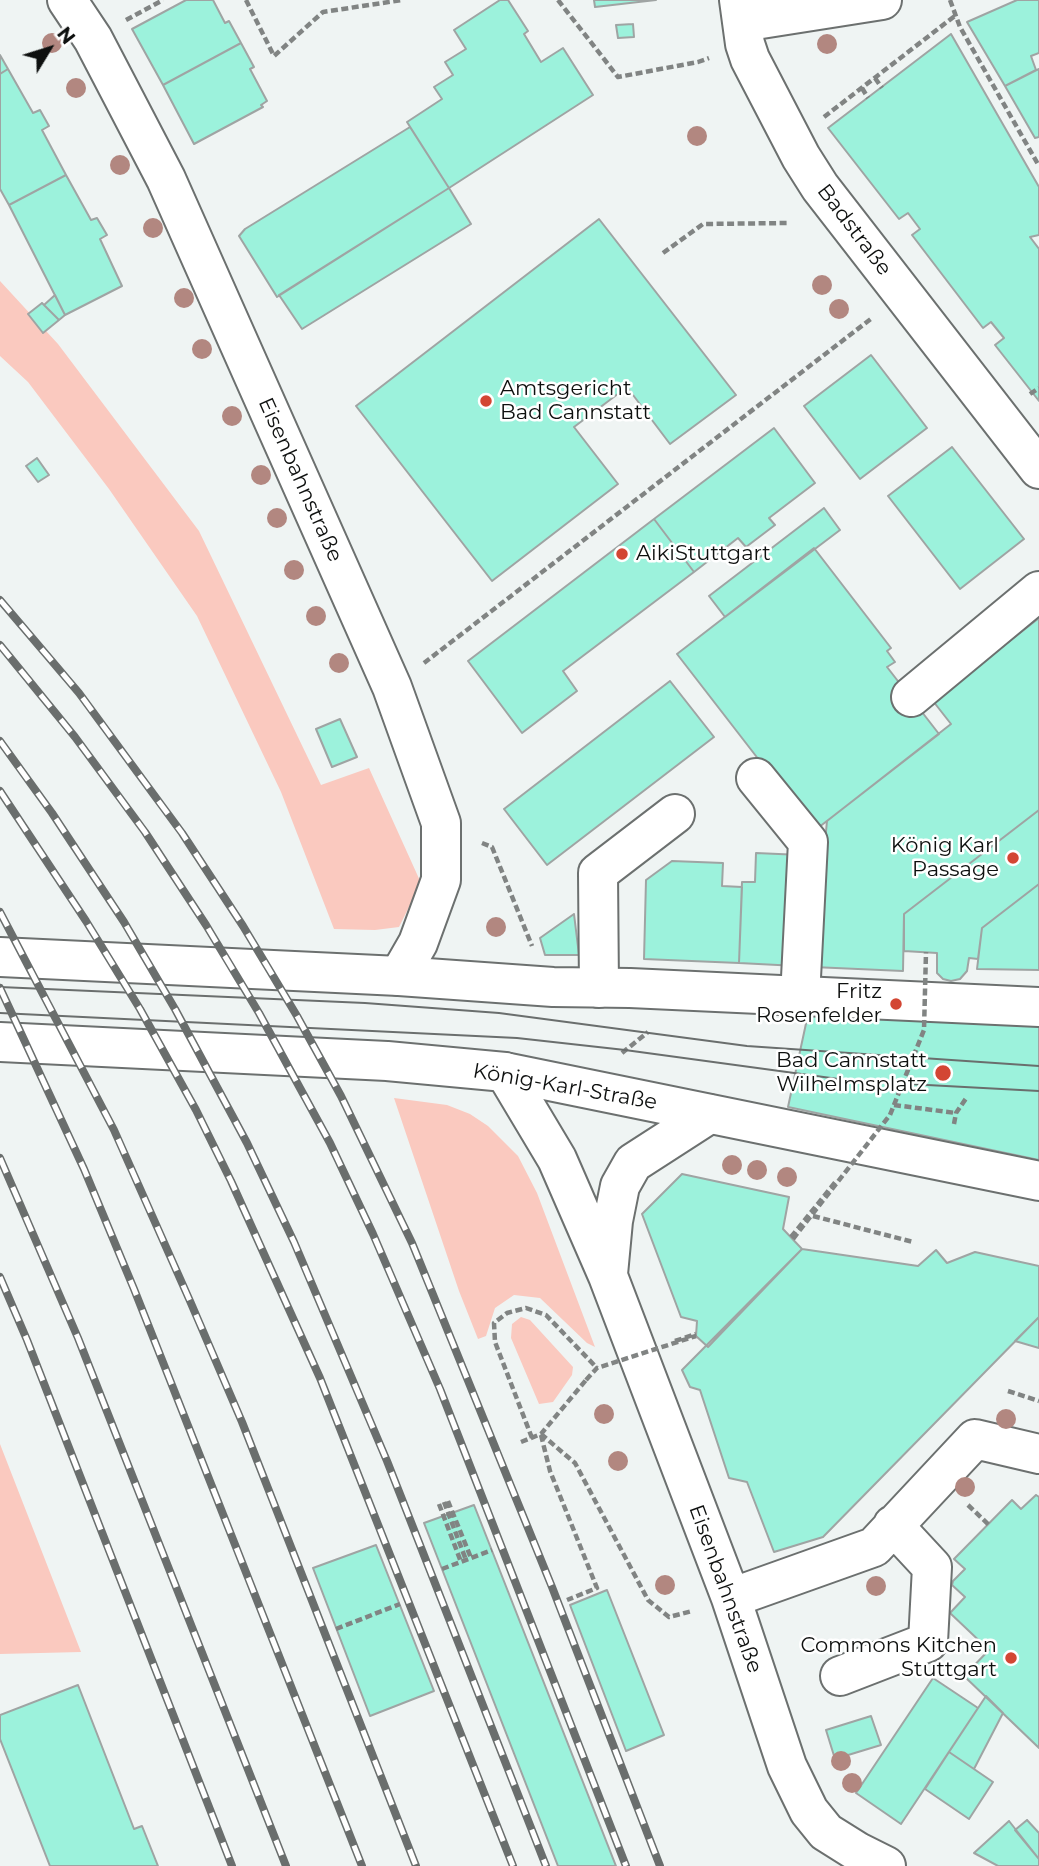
<!DOCTYPE html>
<meta charset="utf-8">
<style>
body{margin:0}
#map{position:relative;width:1039px;height:1866px;overflow:hidden;background:#eff4f3;font-family:Montserrat,sans-serif}
canvas{display:block}
.north{position:absolute;left:14px;top:14px;width:70px;height:70px;-webkit-text-stroke:5px #fff;paint-order:stroke;rotate:52deg;font-size:19px;font-weight:700;line-height:28px;text-align:center;color:#0e100f}
.north::after{content:'';display:block;margin:auto;width:24px;height:32px;background:#0e100f;clip-path:polygon(50% 0,100% 100%,50% 72%,0 100%)}
</style>
<div id="map">
<canvas width="1039" height="1866"></canvas>
<div class="north">N</div>
</div>
<script>
const ctx = document.querySelector('canvas').getContext('2d');
ctx.lineJoin = 'round';
function paint(path, color) { ctx.fillStyle = color; ctx.fill(path, 'evenodd'); }
const poly = rows => new Path2D(rows.map(r => 'M' + r).join(''));
function strokePath(path, color, width, dash) { ctx.strokeStyle = color; ctx.lineWidth = width; ctx.lineCap = dash ? 'butt' : 'round'; ctx.setLineDash(dash || []); ctx.stroke(path); }
function label(font, color, halo, rows, align = 'center') {
  ctx.font = font + ' Montserrat,sans-serif'; ctx.lineWidth = 5; ctx.setLineDash([]); ctx.textBaseline = 'middle'; ctx.strokeStyle = halo; ctx.fillStyle = color; for (const [text, x, y, turn = 0] of rows) {
    ctx.save(); ctx.translate(x, y); ctx.rotate((+turn || 0) * Math.PI / 180); ctx.textAlign = isNaN(turn) ? turn : align; if (halo) ctx.strokeText(text, 0, 0); ctx.fillText(text, 0, 0); ctx.restore();
  }
}
paint(poly([
 [0,281,58,344,199,531,321,785,369,768,421,883,399,927,375,930,334,929,281,792,197,616,109,489,28,382,0,356],
 [394,1098,447,1105,470,1114,488,1126,518,1156,537,1193,595,1347,587,1343,540,1298,514,1295,495,1308,486,1336,478,1339,459,1291],
 [521,1317,530,1320,573,1367,572,1375,553,1402,539,1404,511,1338,512,1324],
 [0,1444,81,1652,0,1654]
]), '#fac9bf');
const building = poly([
 [186,0,213,0,225,23,229,21,241,43,163,85,132,29,186,0],
 [500,0,508,0,528,31,524,34,541,62,563,48,593,95,449,188,407,122,442,99,434,87,453,75,445,62,466,49,454,30,500,0],
 [594,0,656,0,595,7,594,0],
 [1017,0,1039,0,1039,53,1031,56,1036,70,1005,86,967,22,1017,0],
 [633,24,634,37,618,38,616,25,633,24],
 [951,34,1039,187,1039,235,1030,237,1039,249,1039,401,995,345,1004,338,991,322,983,328,912,235,920,229,908,213,899,219,828,128,951,34],
 [241,43,254,67,250,69,267,101,261,105,263,107,194,144,163,85,241,43],
 [0,55,8,69,0,74,0,55],
 [8,69,33,113,40,110,49,126,42,130,66,175,9,205,0,189,0,74,8,69],
 [1039,69,1039,137,1035,138,1005,86,1039,69],
 [410,127,449,188,277,297,239,236,245,229,410,127],
 [66,175,91,220,97,218,107,235,100,239,122,286,65,315,9,205,66,175],
 [449,188,471,224,302,329,279,295,449,188],
 [599,219,736,395,670,444,627,387,574,427,618,484,492,581,356,406,599,219],
 [55,295,65,315,59,320,44,305,55,295],
 [42,303,59,320,43,333,28,314,42,303],
 [871,355,927,428,860,479,804,406,871,355],
 [774,428,815,483,769,518,775,525,746,547,738,538,694,572,654,519,774,428],
 [952,447,1024,539,960,589,888,496,952,447],
 [37,458,49,475,38,482,26,466,37,458],
 [824,508,840,530,725,617,709,596,824,508],
 [654,519,694,572,563,671,577,691,522,733,468,661,654,519],
 [814,548,891,648,887,651,895,662,887,667,939,734,814,831,677,654,814,548],
 [1039,618,1039,810,904,914,903,971,813,967,827,821,951,724,933,701,1039,618],
 [670,681,714,737,547,865,504,809,670,681],
 [340,719,357,757,332,767,316,729,340,719],
 [1039,810,1039,884,982,928,978,959,969,958,967,971,960,979,951,981,943,979,937,973,937,953,904,951,904,914,1039,810],
 [756,853,801,855,797,966,739,963,742,882,755,882,756,853],
 [672,861,723,863,722,886,742,887,739,963,644,959,646,880,672,861],
 [1039,884,1039,970,977,969,982,928,1039,884],
 [574,914,579,955,545,955,540,938,574,914],
 [810,1005,1039,1011,1039,1160,788,1107,810,1005],
 [682,1174,789,1197,783,1229,802,1249,708,1347,696,1336,697,1321,681,1317,642,1214,682,1174],
 [802,1249,918,1266,936,1250,947,1263,975,1252,1039,1266,1039,1317,823,1537,774,1552,747,1482,729,1478,700,1390,690,1387,682,1370,802,1249],
 [1039,1317,1039,1348,1015,1341,1039,1317],
 [1036,1495,1039,1497,1039,1748,964,1676,989,1650,950,1613,965,1597,952,1585,953,1581,965,1569,954,1559,1012,1500,1021,1509,1036,1495],
 [474,1505,616,1866,558,1866,424,1523,474,1505],
 [376,1545,434,1691,370,1716,313,1568,376,1545],
 [607,1590,664,1735,626,1751,570,1605,607,1590],
 [933,1678,978,1708,901,1824,856,1793,933,1678],
 [78,1685,134,1829,142,1826,158,1866,50,1866,0,1739,0,1715,78,1685],
 [986,1696,1003,1713,974,1769,949,1752,986,1696],
 [871,1716,881,1745,835,1759,826,1730,871,1716],
 [949,1752,993,1782,969,1819,925,1789,949,1752],
 [1027,1820,1039,1833,1039,1859,1015,1830,1027,1820],
 [1009,1821,1039,1859,1039,1866,998,1866,974,1853,1009,1821]
]);
paint(building, '#9cf2dc');
strokePath(building, '#9fa4a3', 2);
const minor = poly([
 [67,0,93,39,166,179,392,687,441,823,441,880,418,943,399,976],
 [739,0,745,44,750,59,801,157,820,187,1039,469],
 [742,22,882,0],
 [911,697,1039,591],
 [756,778,808,842,800,997],
 [599,988,598,873,675,814],
 [505,1072,557,1159,608,1276,731,1598,787,1766,809,1811,826,1832,858,1852,886,1866],
 [608,1274,613,1221,620,1186,633,1163,709,1114],
 [731,1598,874,1547,975,1439,1039,1454],
 [840,1676,928,1642,932,1567,893,1525]
]);
const major = poly([
 [0,957,399,976,553,987,630,988,1039,1007],
 [0,1042,387,1061,505,1072,1039,1181]
]);
strokePath(minor, '#6c706f', 42);
strokePath(major, '#6c706f', 42);
strokePath(poly([
 [246,0,274,56,323,12,402,0],
 [558,0,618,77,698,62,709,58],
 [950,0,960,27,1039,166],
 [126,20,163,0],
 [875,78,882,88],
 [862,88,868,98],
 [824,117,956,15],
 [663,253,703,224,789,223],
 [1030,394,1039,388],
 [424,663,872,318],
 [482,843,492,847,532,946],
 [622,1053,648,1032],
 [894,1105,956,1113],
 [954,1124,956,1113,967,1097],
 [813,1216,913,1242],
 [791,1237,837,1180],
 [675,1341,696,1334],
 [1008,1391,1039,1401],
 [541,1434,575,1463,648,1600,669,1617,692,1611],
 [541,1435,550,1471,597,1588,567,1600],
 [532,1438,495,1342,494,1323,507,1313,526,1308,546,1315,597,1368],
 [521,1442,541,1434,586,1380],
 [448,1501,471,1558],
 [444,1502,466,1560],
 [439,1504,461,1562],
 [968,1505,989,1525],
 [442,1569,492,1550],
 [336,1629,400,1604]
]), '#818483', 4.5, [7, 3.5]);
strokePath(minor, '#fff', 38);
strokePath(major, '#fff', 38);
strokePath(poly([
 [0,987,365,1003,499,1013,747,1046,1039,1066],
 [0,1013,517,1038,625,1050,853,1081,1039,1091]
]), '#6a6e6d', 2);
const rail = poly([
 [0,600,79,693,182,833,243,926,297,1016,341,1096,412,1243,552,1587,660,1866],
 [0,645,75,737,145,832,206,925,259,1013,330,1143,373,1234,440,1389,626,1866],
 [0,741,52,813,124,922,175,1009,247,1143,294,1242,387,1461,546,1866],
 [0,791,86,921,140,1009,196,1110,231,1181,320,1378,513,1866],
 [0,912,114,1130,190,1301,242,1422,416,1866],
 [0,988,84,1169,134,1289,362,1866],
 [0,1158,78,1338,286,1866],
 [0,1277,27,1340,232,1866]
]);
strokePath(rail, '#6a6e6d', 8);
strokePath(rail, '#fff', 5, [16]);
strokePath(poly([
 [793,1239,890,1115,924,1030,926,952],
 [586,1380,597,1368,696,1336]
]), '#818483', 4.5, [7, 3.5]);
ctx.fillStyle = '#b28780';
for (const [x, y] of [
 [52,43],
 [827,44],
 [76,88],
 [697,136],
 [120,165],
 [153,228],
 [822,285],
 [184,298],
 [839,309],
 [202,349],
 [232,416],
 [261,475],
 [277,518],
 [294,570],
 [316,616],
 [339,663],
 [496,927],
 [732,1165],
 [757,1170],
 [787,1177],
 [604,1414],
 [1006,1419],
 [618,1461],
 [965,1487],
 [665,1585],
 [876,1586],
 [841,1761],
 [852,1783]
]) { ctx.beginPath(); ctx.arc(x, y, 10, 0, 2 * Math.PI); ctx.fill(); }
for (const [x, y, r, color] of [
 [486,401,7,"#d34633"],
 [622,554,7,"#d34633"],
 [1013,858,7,"#d34633"],
 [896,1004,7,"#d34633"],
 [943,1073,9,"#d34633"],
 [1011,1658,7,"#d34633"]
]) { const dot = new Path2D(); dot.arc(x, y, r, 0, 2 * Math.PI); ctx.fillStyle = color; ctx.fill(dot); strokePath(dot, '#fff', 2.5); }
label('21px', '#0e100f', '#fff', [
 ["Badstraße",854,230,53],
 ["Eisenbahnstraße",300,480,66],
 ["König-Karl-Straße",565,1087,10],
 ["Eisenbahnstraße",725,1589,70]
]);
label('21px', '#0e100f', '#fff', [
 ["Amtsgericht",500,389,"left"],
 ["Bad Cannstatt",500,413,"left"],
 ["AikiStuttgart",636,554,"left"],
 ["König Karl",999,846],
 ["Passage",999,870],
 ["Fritz",882,992],
 ["Rosenfelder",882,1016],
 ["Bad Cannstatt",927,1061],
 ["Wilhelmsplatz",927,1085],
 ["Commons Kitchen",997,1646],
 ["Stuttgart",997,1670]
], 'right');
</script>
